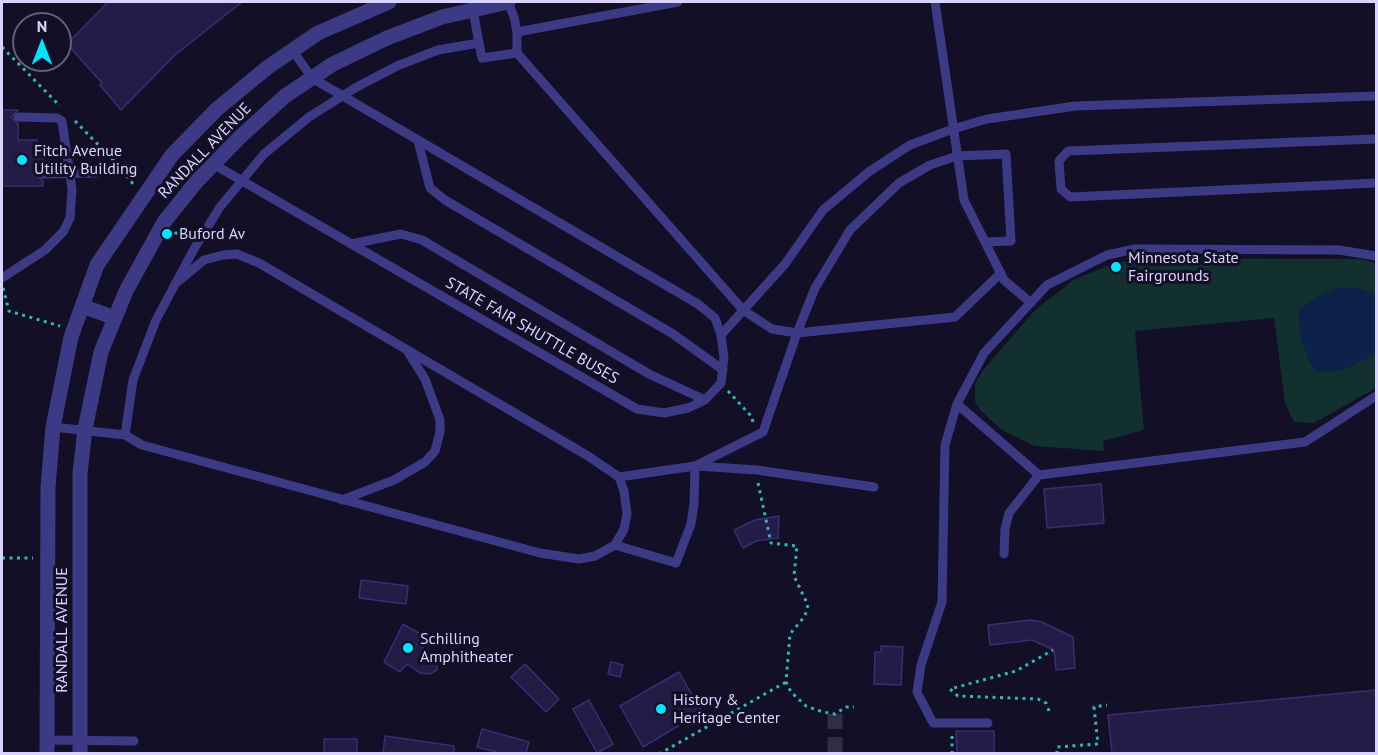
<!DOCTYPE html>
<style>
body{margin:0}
#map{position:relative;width:1378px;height:755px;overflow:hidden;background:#130f26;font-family:"PT Sans",sans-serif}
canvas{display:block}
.frame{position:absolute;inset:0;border:3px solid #d9d4ff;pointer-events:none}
.north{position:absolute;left:12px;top:12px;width:60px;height:60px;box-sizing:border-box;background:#130f26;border:2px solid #625e7d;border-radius:50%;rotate:0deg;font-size:16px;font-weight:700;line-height:24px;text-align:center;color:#d9d4ff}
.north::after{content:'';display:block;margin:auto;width:21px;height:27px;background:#00e5ff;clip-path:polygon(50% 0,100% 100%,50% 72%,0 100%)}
</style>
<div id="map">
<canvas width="1378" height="755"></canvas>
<div class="frame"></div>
<div class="north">N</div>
</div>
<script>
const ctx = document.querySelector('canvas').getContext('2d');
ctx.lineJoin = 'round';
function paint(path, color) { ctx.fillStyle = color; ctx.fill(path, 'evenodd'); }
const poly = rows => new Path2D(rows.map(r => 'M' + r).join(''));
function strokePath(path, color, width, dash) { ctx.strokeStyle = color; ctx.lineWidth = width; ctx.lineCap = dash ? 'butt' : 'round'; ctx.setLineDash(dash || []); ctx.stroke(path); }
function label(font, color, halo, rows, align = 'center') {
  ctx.font = font + ' "PT Sans",sans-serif'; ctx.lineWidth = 6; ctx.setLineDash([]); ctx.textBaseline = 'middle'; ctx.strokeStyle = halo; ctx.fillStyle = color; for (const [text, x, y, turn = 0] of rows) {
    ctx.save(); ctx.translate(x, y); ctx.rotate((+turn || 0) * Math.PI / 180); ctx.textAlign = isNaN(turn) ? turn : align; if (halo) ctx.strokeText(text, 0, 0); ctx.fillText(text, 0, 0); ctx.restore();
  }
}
paint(poly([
 [1140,258,1360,259,1376,263,1376,388,1314,423,1294,422,1285,403,1274,318,1135,331,1144,430,1103,441,1104,451,1035,446,1002,430,981,411,975,402,975,384,983,370,1036,309,1075,279,1110,265]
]), '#12302f');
paint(poly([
 [1337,288,1359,288,1376,295,1376,353,1345,370,1316,372,1309,361,1300,336,1298,311,1316,297]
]), '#0c2248');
const building = poly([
 [108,2,242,2,175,55,121,110,100,85,102,83,67,44,108,2],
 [2,110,18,110,11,117,18,124,18,140,37,140,37,147,43,147,43,167,36,174,43,181,43,186,2,186,2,110],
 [1101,484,1104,523,1047,528,1044,489,1101,484],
 [779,516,778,538,756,541,743,548,734,530,755,520,779,516],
 [361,580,408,586,406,604,359,598,361,580],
 [1031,620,1042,622,1073,637,1075,668,1056,670,1054,650,1032,640,990,645,988,625,1031,620],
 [403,624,422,635,417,644,437,657,437,670,430,674,420,673,407,664,400,672,384,662,403,624],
 [881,646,903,647,901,685,874,684,875,652,881,652,881,646],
 [611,662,623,665,620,677,608,674,611,662],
 [525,664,559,699,546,712,511,677,525,664],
 [679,672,702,712,643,747,620,706,679,672],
 [1377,690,1377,753,1112,753,1108,715,1377,690],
 [589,700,613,744,597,753,573,709,589,700],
 [482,729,529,742,526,753,500,753,477,747,482,729],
 [956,731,994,731,994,753,957,753,956,731],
 [385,736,454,746,454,753,383,753,385,736],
 [324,739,357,739,357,753,324,753,324,739]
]);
paint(building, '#241b47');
strokePath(building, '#3b2d73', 1.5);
strokePath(poly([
 [835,714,835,754]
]), '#312d47', 15, [15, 8]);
strokePath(poly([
 [2,47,60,106],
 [75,121,121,168,133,184],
 [175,232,186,242],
 [3,288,9,311,60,326],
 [728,391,752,417,753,423],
 [758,483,771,543,797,546,794,576,808,605,805,616,790,634,786,682,791,692,806,706,823,712,835,714,846,707,854,707],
 [2,558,33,558],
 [1049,711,1046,703,1038,699,958,696,950,689,1016,671,1053,650],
 [659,754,786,682],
 [952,754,952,734],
 [1057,754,1057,747,1098,744,1094,707,1107,705]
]), '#2fb8b0', 3, [3, 4.5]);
strokePath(poly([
 [508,2,514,17,517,32],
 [935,2,964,200,1004,280,1031,303],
 [473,10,479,43],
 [517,53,743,310,772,329,797,333,763,432,695,466],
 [1376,139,1068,151,1059,161,1061,189,1070,197,1376,183],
 [418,141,430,188,445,200,673,334,723,370],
 [213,164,637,409,664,413,688,408,705,400,721,383,724,357,721,335,715,318,698,304,312,78,293,51],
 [43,174,98,173],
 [985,242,1011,241,1006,154,957,156,930,165,899,183,850,230,815,288,797,333,955,317,1001,273],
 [351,244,401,234,422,240,649,374,705,400],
 [2,278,45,250,63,232,70,218,72,189,62,121,57,118,18,117],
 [721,335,785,264,823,210,870,171,910,145,953,129,987,119,1075,106,1376,96],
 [957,404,1039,475],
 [53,427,125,435,142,445,540,553,579,559,595,556,615,545,624,529,627,514,624,491,619,477,588,456,259,263,237,254,223,255,204,260,175,284],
 [125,435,133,380,156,320,194,249,220,207,264,154,309,117,355,88,397,66,438,50,479,43,482,58,517,53,517,32,678,2],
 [697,466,757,470,874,487],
 [342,500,394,480,425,462,435,451,440,432,440,420,425,379,408,352],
 [615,545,676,563,691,524,694,504,695,466,619,477],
 [1004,554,1005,529,1009,513,1039,475,1305,442,1376,396],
 [988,723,933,723,917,692,921,665,942,602,945,445,957,404,984,353,1047,285,1107,255,1135,249,1339,250,1376,256],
 [47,740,134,741]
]), '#3d3a85', 9);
strokePath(poly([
 [82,306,115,318],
 [47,754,48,487,53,427,71,337,97,265,172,155,217,109,268,67,318,33,389,2],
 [80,754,80,473,85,429,101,352,126,291,164,222,197,181,240,137,285,96,333,64,387,38,442,17,508,2]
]), '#3d3a85', 15);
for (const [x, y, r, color] of [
 [22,160,6,"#00e5ff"],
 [167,234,6,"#00e5ff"],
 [1116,267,6,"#00e5ff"],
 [408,648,6,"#00e5ff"],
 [661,709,6,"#00e5ff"]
]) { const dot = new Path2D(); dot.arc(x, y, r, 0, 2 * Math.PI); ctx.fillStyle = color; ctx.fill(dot); strokePath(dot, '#130f26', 2); }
label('16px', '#d9d4ff', '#130f26', [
 ["Fitch Avenue",34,151],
 ["Utility Building",34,169],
 ["Buford Av",179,234],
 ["Minnesota State",1128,258],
 ["Fairgrounds",1128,276],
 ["Schilling",420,639],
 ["Amphitheater",420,657],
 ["History &",673,700],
 ["Heritage Center",673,718]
], 'left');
label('16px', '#d9d4ff', '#130f26', [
 ["RANDALL AVENUE",205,151,-46],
 ["STATE FAIR SHUTTLE BUSES",532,331,30],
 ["RANDALL AVENUE",62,630,-90]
]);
</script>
